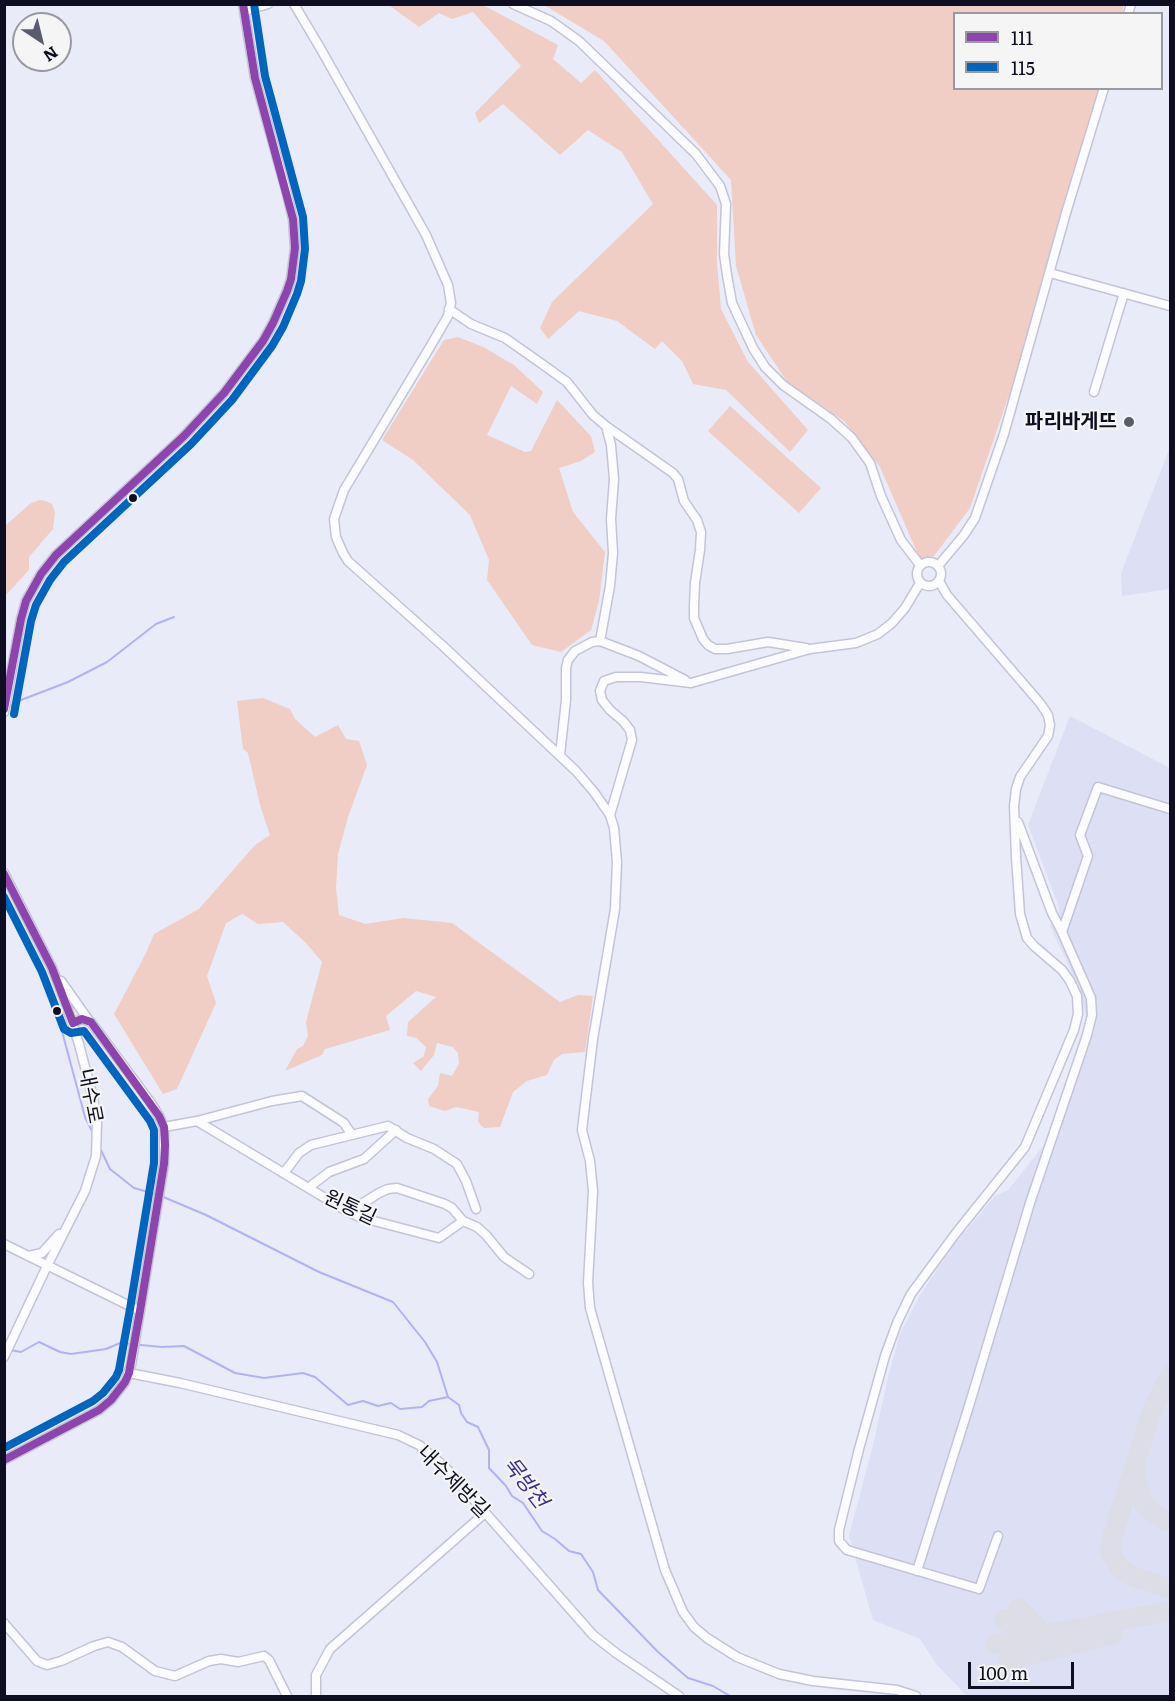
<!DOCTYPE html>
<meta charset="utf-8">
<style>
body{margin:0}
#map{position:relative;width:1175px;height:1701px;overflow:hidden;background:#e9ebf9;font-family:Literata,serif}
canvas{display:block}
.frame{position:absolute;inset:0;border:6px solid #0e0e23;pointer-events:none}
.legend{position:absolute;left:953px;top:12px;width:210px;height:78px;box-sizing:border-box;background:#f5f5f5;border:2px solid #9999a1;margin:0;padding:8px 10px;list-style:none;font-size:18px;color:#0e0e23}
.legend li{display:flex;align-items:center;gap:12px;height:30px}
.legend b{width:30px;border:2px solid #9999a1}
.north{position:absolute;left:12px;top:12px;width:60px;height:60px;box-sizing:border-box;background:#f5f5f5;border:2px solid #9999a1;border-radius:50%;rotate:145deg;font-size:16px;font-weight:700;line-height:24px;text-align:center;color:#0e0e23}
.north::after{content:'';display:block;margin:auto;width:21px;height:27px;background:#5b5b6e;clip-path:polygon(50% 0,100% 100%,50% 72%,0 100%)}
.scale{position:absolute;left:968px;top:1662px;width:106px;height:27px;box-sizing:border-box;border:3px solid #0e0e23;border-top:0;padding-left:8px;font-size:18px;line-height:21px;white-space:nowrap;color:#0e0e23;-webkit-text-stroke:4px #f5f5f5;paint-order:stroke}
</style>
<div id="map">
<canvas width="1175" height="1701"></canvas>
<div class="frame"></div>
<ul class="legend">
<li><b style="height:8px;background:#8e44ad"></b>111</li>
<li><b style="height:8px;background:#0065bd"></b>115</li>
</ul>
<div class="north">N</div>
<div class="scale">100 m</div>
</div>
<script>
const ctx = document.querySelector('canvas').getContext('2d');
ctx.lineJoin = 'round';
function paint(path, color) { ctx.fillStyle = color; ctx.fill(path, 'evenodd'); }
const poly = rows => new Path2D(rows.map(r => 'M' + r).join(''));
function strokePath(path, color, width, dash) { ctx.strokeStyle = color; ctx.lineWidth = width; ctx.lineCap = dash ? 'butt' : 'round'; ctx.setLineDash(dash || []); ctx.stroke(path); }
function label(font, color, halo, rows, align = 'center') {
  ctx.font = font + ' Literata,"Noto Sans KR",serif'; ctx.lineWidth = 4.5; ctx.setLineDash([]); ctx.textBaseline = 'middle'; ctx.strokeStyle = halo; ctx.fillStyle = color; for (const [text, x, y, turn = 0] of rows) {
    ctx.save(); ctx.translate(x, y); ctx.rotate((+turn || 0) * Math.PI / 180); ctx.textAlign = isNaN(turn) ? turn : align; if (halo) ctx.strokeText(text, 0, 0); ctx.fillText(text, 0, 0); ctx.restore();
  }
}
paint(poly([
 [1170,447,1170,589,1122,596,1121,573],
 [1070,716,1170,768,1170,1696,967,1696,937,1665,920,1639,873,1620,849,1536,873,1445,889,1373,900,1334,920,1295,953,1246,995,1196,1008,1190,1044,1145,1085,1031,1086,1017,1080,990,1050,926,1058,918,1059,907,1028,825]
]), '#dddff5');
paint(poly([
 [385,5,483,5,558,45,553,59,581,83,595,70,717,205,717,264,721,309,748,362,808,430,790,452,726,390,693,384,682,361,662,341,655,349,617,321,579,311,548,339,540,328,552,302,653,204,622,152,588,130,560,155,503,104,479,123,475,113,521,66,473,12,452,19,439,13,419,27,390,6],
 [544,5,1124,5,1122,13,954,14,954,88,1100,89,1062,214,1017,372,970,508,934,556,920,559,880,467,844,421,788,383,756,335,736,266,731,180,604,41],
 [458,337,483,347,514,365,543,392,537,404,511,386,487,435,525,452,531,451,557,400,591,436,595,452,581,461,559,468,573,512,605,552,599,601,591,630,561,652,532,645,487,580,489,560,470,515,413,460,382,440,444,340],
 [730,406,821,488,799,513,708,431],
 [40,500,46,501,52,504,55,512,53,529,29,557,29,570,5,596,5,526,31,503],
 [263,698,290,709,295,719,315,737,338,725,346,739,359,741,367,765,348,817,338,854,336,888,339,915,365,924,403,918,452,923,560,1002,578,995,593,996,585,1052,562,1054,554,1060,547,1075,527,1081,513,1092,500,1127,484,1128,478,1122,479,1112,456,1107,445,1111,429,1106,428,1099,438,1086,440,1073,452,1076,459,1064,458,1053,453,1047,437,1043,434,1055,421,1071,413,1063,424,1056,426,1047,416,1038,407,1036,408,1022,436,997,416,991,386,1016,390,1030,325,1049,322,1055,285,1071,297,1049,303,1046,308,1036,306,1022,322,962,306,943,283,922,258,924,242,914,226,923,207,976,216,1003,177,1089,163,1094,114,1014,146,953,154,934,199,909,255,845,270,835,260,805,248,753,243,749,237,701]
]), '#f0cdc5');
strokePath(poly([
 [9,707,21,700,68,682,107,662,156,624,174,617],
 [4,898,52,994,85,1117,93,1133],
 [99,1146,110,1169,134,1188,155,1194],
 [161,1196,206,1215,319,1272,393,1302,425,1342,437,1362,448,1397],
 [10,1350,21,1352,39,1342,60,1352,71,1354,106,1349,120,1343,162,1347,184,1346,235,1373,264,1378,303,1373,315,1377,348,1405,363,1401,378,1406,391,1403,400,1409,422,1407,429,1401,448,1397,459,1405,461,1413,467,1422,478,1427,489,1450,489,1468,506,1486,512,1496,523,1503,542,1531,555,1539,569,1551,581,1554,593,1572,598,1590,658,1652,688,1678,713,1686,730,1696]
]), '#b1b2f6', 2);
strokePath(poly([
 [1170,1375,1151,1413,1111,1542,1110,1551,1119,1567,1127,1574,1170,1589],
 [1134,1469,1143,1502,1153,1513,1164,1521],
 [1018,1608,1044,1635,1053,1641],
 [1004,1619,1025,1639,1032,1643],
 [995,1644,1170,1611],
 [1008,1660,1113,1634]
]), '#dcdde6', 20);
const minor = poly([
 [294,4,319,46,426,235,448,285,451,303,448,316,430,347,344,490,334,519,336,537,343,553,348,561,443,646,576,771,594,792,610,815,614,828,617,862,615,909,593,1039,582,1130,590,1161,593,1191,588,1283,590,1308,665,1570,683,1612,694,1627,707,1638,737,1657,779,1674,813,1681,897,1690,916,1696],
 [513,4,551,21,579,41,696,154,720,186,726,204,724,254,727,275,732,303,753,348,765,367,783,385,831,419,852,438,870,463,881,496,901,540,920,565],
 [245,11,268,4],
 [1128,14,1131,4],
 [1050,273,1170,306],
 [449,309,471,324,505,338,535,359,567,382,593,415,606,426,611,445,614,479,611,519,613,553,610,586,600,641],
 [1094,392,1124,293],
 [606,426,673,473,678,479,684,501,697,520,701,532,700,550,695,583,694,606,694,618,703,639,708,645,715,649,727,649,768,642,806,648],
 '917 574a12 12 0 1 1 24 0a12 12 0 1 1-24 0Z',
 [938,566,964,535,975,518,1004,434,1066,213,1104,88],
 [939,581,947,595,1040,703,1048,715,1050,725,1048,736,1020,777,1016,789,1014,806,1016,857,1020,914,1027,938,1034,946,1062,970,1070,981,1077,996,1078,1014,1074,1030,1025,1147,956,1233,911,1294,897,1323,885,1356,859,1449,839,1530,839,1541,847,1550,979,1589,998,1536],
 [4,712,21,619,26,601,41,574,56,555,184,436,224,393,263,341,273,323,287,291,291,279,295,248,293,219,286,190,255,78,243,4],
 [560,755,566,700,566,668,568,660,575,651,592,642,600,641,639,656,685,680],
 [610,815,632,740,630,730,623,721,610,710,602,700,600,691,604,681,616,677,641,677,691,683,810,649,856,643,878,634,892,623,905,608,920,583],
 [4,873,52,968,64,998,79,1044,93,1098,97,1123,96,1156,85,1191,47,1266,4,1357],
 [1062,932,1088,856,1080,835,1098,787,1170,809],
 [61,981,90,1022],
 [197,1121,272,1101,302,1096,344,1123,352,1135],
 [164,1127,197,1121,345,1210,359,1217,439,1238,463,1221,477,1227,486,1235,504,1257,529,1274],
 [284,1173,299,1153,311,1145,388,1126,407,1138,434,1149,457,1164,466,1181,476,1209],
 [310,1189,312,1185,329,1172,364,1159,396,1130],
 [349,1212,379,1193,388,1189,397,1188,445,1204,452,1208,463,1221],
 [4,1244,140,1311],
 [28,1256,42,1253,59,1234],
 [129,1373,180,1383,398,1435,419,1445,445,1467,593,1635,616,1653,679,1696],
 [4,1460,99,1410,111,1400,125,1382,131,1365,164,1164,164,1127,159,1116,151,1103,91,1022,82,1019,73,1023],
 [917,1571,969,1406,1030,1203,1087,1035,1092,1015,1091,998,1062,932,1052,913,1018,822],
 [4,1623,37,1661,47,1665,61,1661,94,1646,108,1642,122,1647,155,1671,175,1676,209,1661,221,1659,238,1662,264,1656,269,1660,287,1696],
 [316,1696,316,1675,330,1649,485,1513]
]);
strokePath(minor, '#c3c4d6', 11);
strokePath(minor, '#fcfcfe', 8);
strokePath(poly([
 [4,709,21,619,26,601,41,574,56,555,184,436,224,393,263,341,273,323,287,291,291,279,295,248,293,219,255,78,243,4],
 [4,874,52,968,73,1023,82,1019,91,1022,159,1116,164,1127,165,1145,164,1164,140,1311,129,1373,125,1382,111,1400,99,1410,4,1460]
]), '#8e44ad', 8);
strokePath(poly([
 [14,714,31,621,36,605,50,580,64,562,191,444,232,400,272,346,283,327,297,294,301,281,305,249,303,217,265,76,254,4],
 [4,897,42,972,64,1029,71,1033,84,1031,150,1121,154,1130,154,1163,130,1309,119,1370,116,1377,103,1393,93,1401,4,1448]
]), '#0065bd', 8);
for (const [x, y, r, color] of [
 [1129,422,6,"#5b5b6e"],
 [133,498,5,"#0e0e23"],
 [57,1011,5,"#0e0e23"]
]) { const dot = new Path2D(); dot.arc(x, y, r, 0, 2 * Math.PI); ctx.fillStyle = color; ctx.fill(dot); strokePath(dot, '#f5f5f5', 2); }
label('bold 20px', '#0e0e23', '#f5f5f5', [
 ["파리바게뜨",1117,422]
], 'right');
label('20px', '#0e0e23', '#f5f5f5', [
 ["내수로",90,1096,79],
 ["원통길",350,1208,25],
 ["내수제방길",453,1482,45]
]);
label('italic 21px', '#3c2e95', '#f5f5f5', [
 ["묵방천",525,1483,52]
]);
</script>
